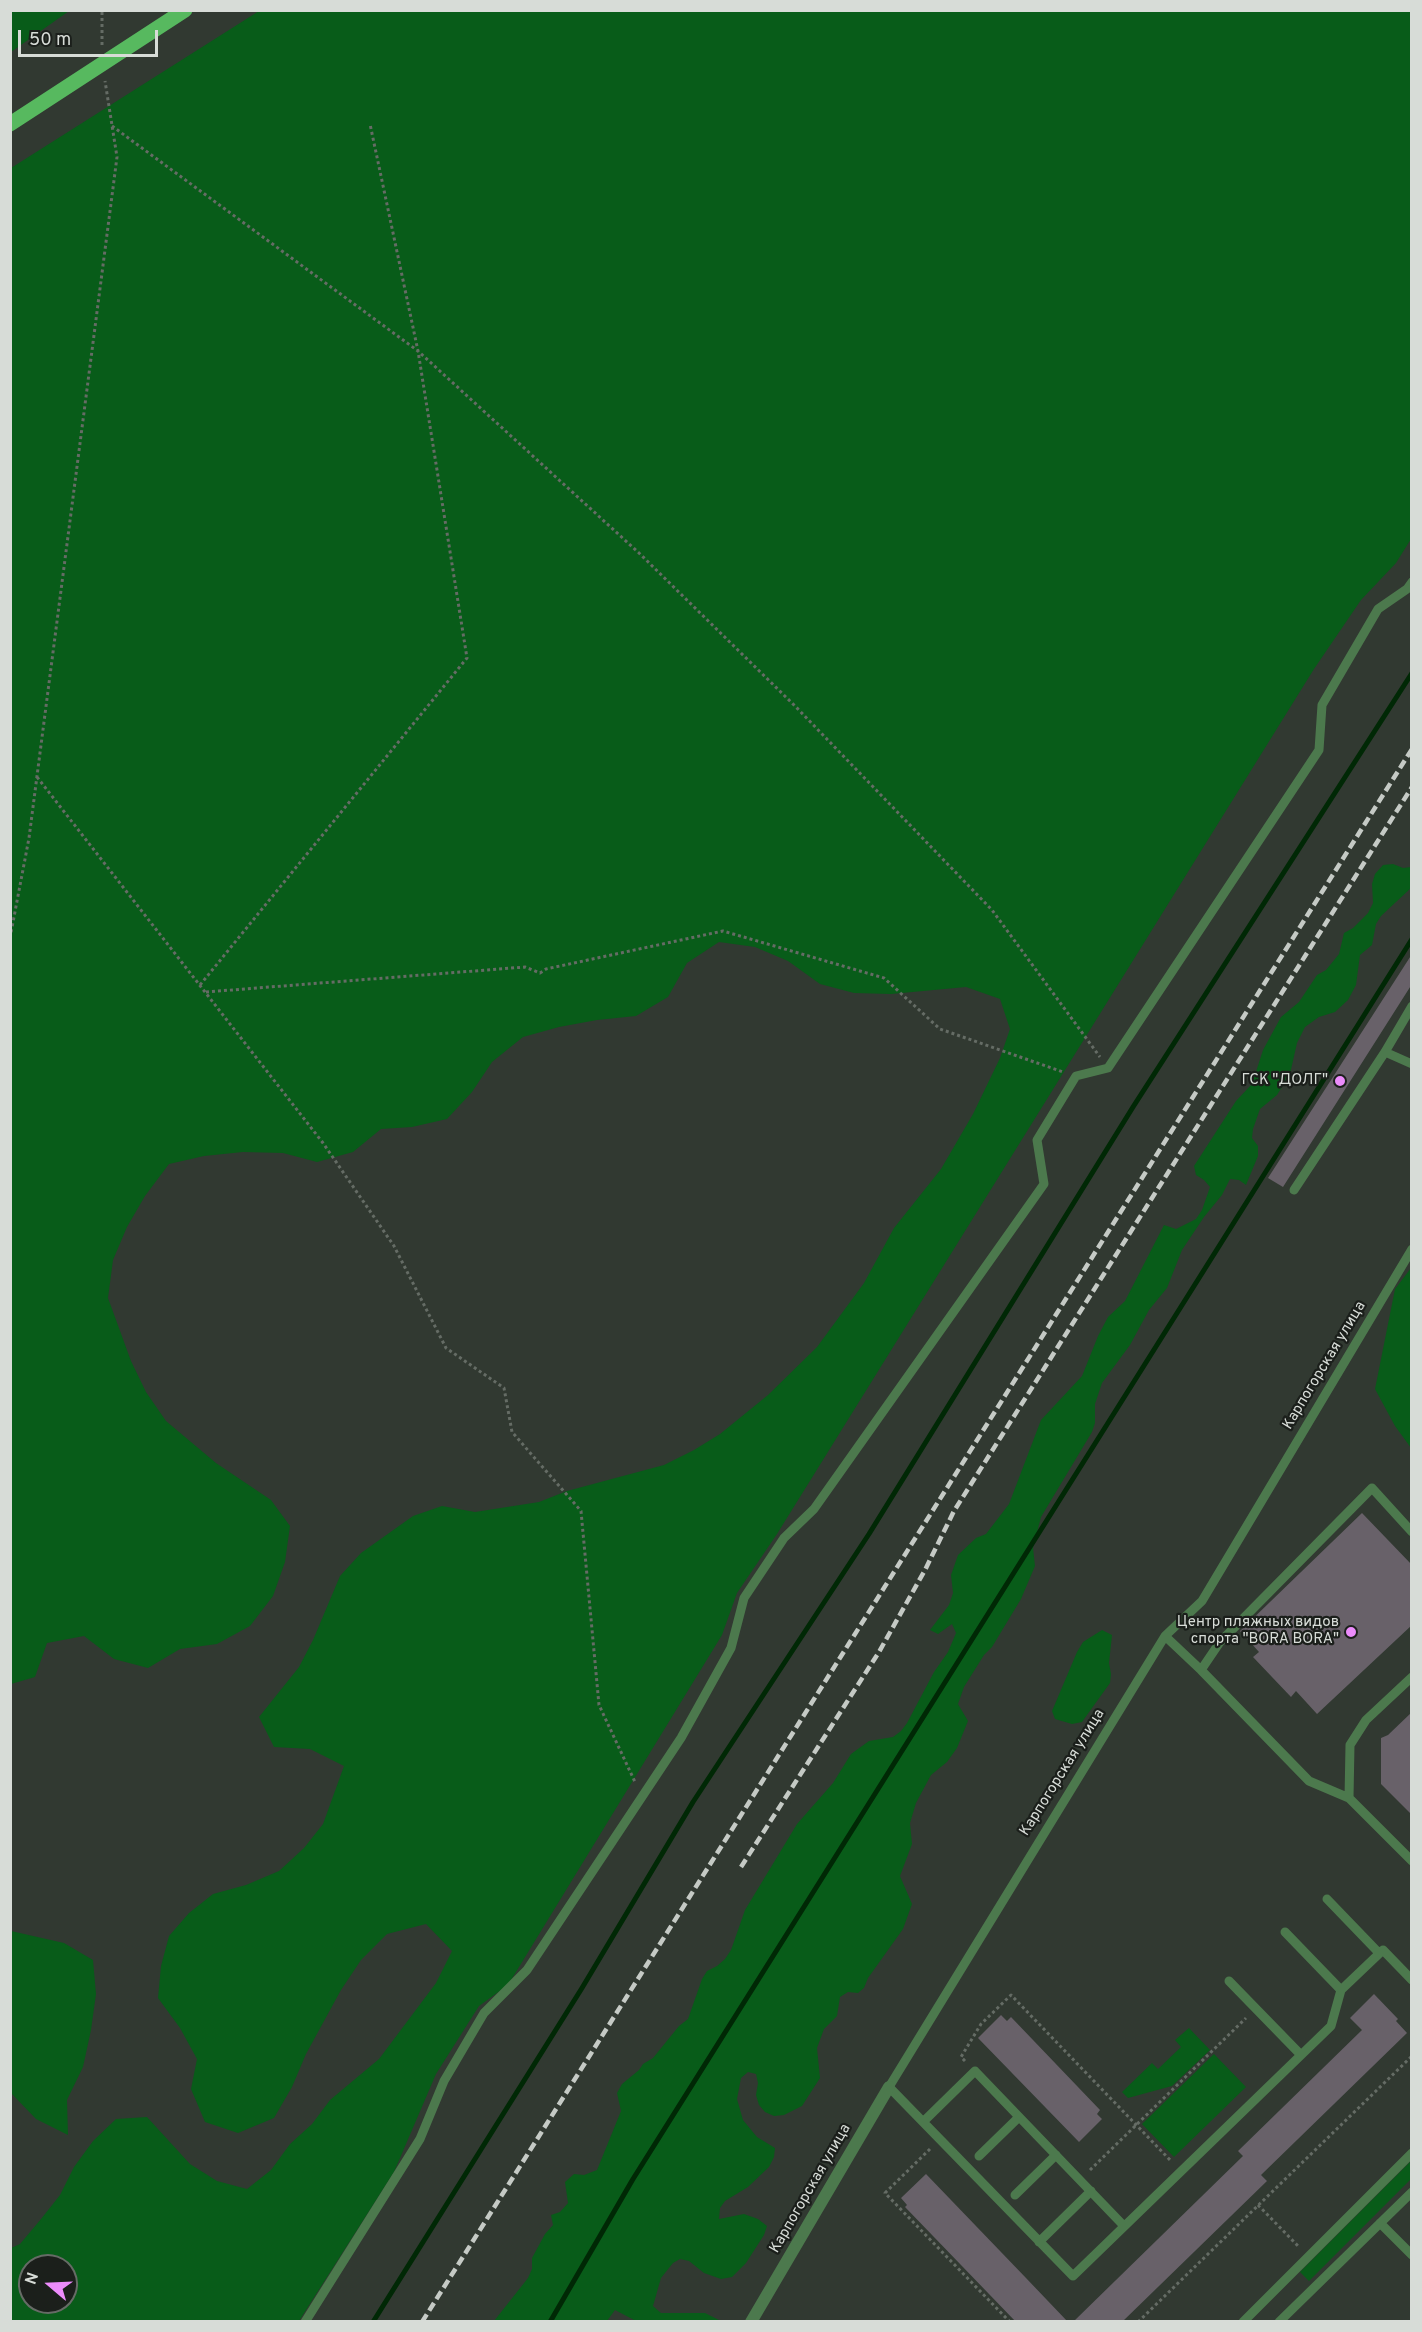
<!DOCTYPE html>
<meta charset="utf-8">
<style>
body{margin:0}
#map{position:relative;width:1422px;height:2332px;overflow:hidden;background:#313931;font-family:Overpass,sans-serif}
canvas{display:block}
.frame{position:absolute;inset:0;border:12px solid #d7dcd7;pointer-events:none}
.north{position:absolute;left:18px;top:2254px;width:60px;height:60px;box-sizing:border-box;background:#1b1f1b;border:2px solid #666b66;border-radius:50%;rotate:289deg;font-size:16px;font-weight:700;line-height:24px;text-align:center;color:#d7dcd7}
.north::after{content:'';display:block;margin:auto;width:21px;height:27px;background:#ec8cfb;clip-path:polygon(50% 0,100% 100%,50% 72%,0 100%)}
.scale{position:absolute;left:18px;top:30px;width:140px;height:27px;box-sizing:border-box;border:3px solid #d7dcd7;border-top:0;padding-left:8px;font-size:18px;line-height:21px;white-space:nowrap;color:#d7dcd7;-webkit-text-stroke:4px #1b1f1b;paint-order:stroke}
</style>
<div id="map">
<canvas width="1422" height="2332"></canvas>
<div class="frame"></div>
<div class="north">N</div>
<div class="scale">50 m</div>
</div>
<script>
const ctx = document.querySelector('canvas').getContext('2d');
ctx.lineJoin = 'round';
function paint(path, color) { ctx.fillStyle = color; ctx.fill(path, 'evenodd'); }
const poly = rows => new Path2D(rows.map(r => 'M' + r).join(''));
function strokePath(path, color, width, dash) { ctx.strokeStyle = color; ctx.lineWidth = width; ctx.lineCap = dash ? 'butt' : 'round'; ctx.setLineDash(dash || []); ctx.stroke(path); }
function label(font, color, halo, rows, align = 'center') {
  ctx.font = font + ' Overpass,sans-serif'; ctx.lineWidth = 4.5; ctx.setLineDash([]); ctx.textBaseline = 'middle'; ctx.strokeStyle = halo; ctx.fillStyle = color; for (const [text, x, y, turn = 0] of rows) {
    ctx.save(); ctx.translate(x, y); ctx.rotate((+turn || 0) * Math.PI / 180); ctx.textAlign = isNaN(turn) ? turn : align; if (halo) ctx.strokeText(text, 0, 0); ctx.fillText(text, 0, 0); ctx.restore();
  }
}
paint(poly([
 [11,10,69,10,69,11,11,52],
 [259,11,1411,11,1411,539,1396,563,1361,600,1314,669,777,1534,737,1593,722,1635,508,1985,479,2006,436,2074,394,2172,299,2321,11,2321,11,2248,20,2244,41,2219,60,2195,74,2167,93,2141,116,2119,147,2117,190,2164,217,2181,247,2189,271,2170,290,2144,312,2124,330,2100,379,2059,436,1983,452,1951,426,1924,387,1934,361,1960,341,1990,306,2054,292,2087,274,2118,238,2133,205,2122,191,2089,197,2059,180,2028,158,1998,161,1966,169,1936,189,1913,213,1894,246,1885,279,1871,304,1848,323,1824,344,1766,310,1749,274,1747,259,1717,299,1667,313,1640,340,1576,361,1553,413,1516,442,1506,475,1512,539,1502,567,1491,664,1465,694,1450,720,1434,768,1395,817,1347,864,1283,894,1228,941,1169,973,1114,1000,1058,1010,1029,1000,999,966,987,891,994,854,993,820,984,788,961,755,947,719,942,687,963,668,997,636,1016,597,1020,559,1027,523,1037,492,1062,472,1092,447,1119,412,1127,381,1129,353,1152,317,1162,283,1153,243,1152,204,1156,169,1164,145,1196,127,1227,113,1260,108,1298,131,1361,146,1392,166,1421,216,1463,271,1500,290,1526,285,1562,273,1596,250,1626,217,1644,180,1649,148,1668,114,1659,84,1636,47,1643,35,1677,11,1684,11,168],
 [30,2266,66,2266,66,2302,30,2302],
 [1393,864,1403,868,1411,867,1411,888,1381,916,1376,924,1372,945,1360,955,1356,985,1348,1000,1335,1012,1319,1017,1305,1027,1297,1043,1290,1074,1277,1095,1260,1109,1253,1129,1252,1138,1258,1146,1258,1156,1246,1185,1239,1180,1230,1179,1222,1195,1204,1217,1182,1250,1167,1288,1149,1310,1130,1345,1102,1383,1095,1404,1095,1423,1092,1432,1041,1517,1033,1548,1035,1566,1021,1599,992,1647,984,1655,964,1687,958,1704,968,1721,957,1748,947,1762,931,1775,916,1803,910,1823,912,1844,900,1876,912,1904,903,1929,868,1978,864,1988,858,1993,848,1992,840,1997,837,2016,824,2029,817,2048,820,2078,802,2106,784,2115,774,2116,765,2112,759,2105,756,2095,758,2083,756,2074,748,2072,741,2078,737,2099,743,2120,757,2137,775,2148,774,2157,769,2167,748,2187,725,2201,720,2208,719,2219,744,2214,758,2219,767,2226,764,2235,746,2263,732,2277,721,2279,704,2273,689,2261,680,2259,673,2263,661,2278,653,2306,661,2313,705,2313,721,2321,636,2321,615,2310,607,2321,494,2321,528,2278,532,2269,532,2258,545,2234,553,2225,551,2215,560,2212,568,2203,565,2182,574,2174,584,2175,597,2170,621,2111,617,2093,622,2084,639,2070,643,2064,653,2058,679,2026,688,2019,702,1979,707,1971,717,1966,725,1959,731,1950,745,1910,797,1824,833,1783,851,1754,869,1741,893,1737,901,1731,907,1723,934,1672,948,1652,956,1633,952,1624,938,1634,930,1630,949,1605,953,1593,951,1575,958,1555,976,1538,986,1534,1009,1504,1041,1420,1082,1376,1098,1336,1108,1317,1125,1301,1164,1225,1176,1229,1196,1219,1202,1210,1210,1187,1204,1180,1196,1175,1194,1166,1236,1101,1252,1084,1263,1050,1281,1017,1299,1002,1317,975,1326,970,1339,954,1344,933,1353,928,1368,913,1373,903,1372,884,1375,874,1383,865],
 [1411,1268,1411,1448,1395,1426,1375,1389,1395,1289],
 [1102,1630,1112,1635,1109,1663,1111,1674,1110,1683,1082,1722,1072,1724,1055,1719,1052,1711,1077,1652,1083,1642],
 [11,1931,64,1943,93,1960,96,1994,91,2030,83,2067,67,2100,68,2135,36,2119,11,2093],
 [1189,2028,1210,2050,1172,2086,1128,2098,1122,2092,1152,2063,1158,2069,1181,2047,1175,2040],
 [1214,2054,1246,2087,1174,2157,1142,2124],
 [1411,2161,1411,2179,1309,2281,1300,2272]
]), '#085c19');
strokePath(poly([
 [373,2322,582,1988,693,1802,869,1534,1133,1107,1412,673],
 [550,2322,633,2179,1412,939]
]), '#002805', 5);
paint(poly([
 [1412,954,1412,984,1283,1187,1268,1178],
 [1362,1513,1412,1565,1412,1625,1317,1714,1296,1691,1291,1697,1253,1657,1259,1652,1240,1631],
 [1412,1712,1412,1815,1381,1784,1381,1738,1388,1735],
 [1374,1994,1398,2019,1396,2021,1407,2033,1261,2175,1267,2181,1122,2322,1073,2322,1243,2156,1238,2151,1362,2030,1350,2018],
 [1001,2015,1007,2021,1011,2017,1100,2110,1097,2114,1102,2119,1079,2142,978,2038],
 [926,2174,1026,2278,1068,2322,1016,2322,905,2207,907,2205,901,2198]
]), '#686169');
strokePath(poly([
 [102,45,102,10],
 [112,126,418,351,639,553,795,706,992,910,1100,1057],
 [37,777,323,1143,394,1246,446,1348,504,1388,512,1432,581,1511,599,1705,635,1782],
 [10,938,29,838,117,157,105,81],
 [200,985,467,658,418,351,370,124],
 [206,992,525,967,540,973,546,969,723,931,884,978,940,1029,1063,1072],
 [965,2061,961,2057,981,2024,1011,1995,1171,2161],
 [930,2149,885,2193,1010,2322],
 [1090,2170,1246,2018],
 [1258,2205,1299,2247],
 [1138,2322,1412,2056]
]), '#656c65', 3, [3, 3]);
strokePath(poly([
 [1385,1052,1412,1064],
 [1294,1190,1385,1052,1412,1006],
 [1412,1249,1202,1601,1165,1636,889,2087,1073,2276,1331,2026,1341,1990,1383,1950,1412,1980],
 [1165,1636,1201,1670,1309,1781,1349,1798],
 [1201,1670,1220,1642,1372,1488,1412,1532],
 [1412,1677,1366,1720,1350,1745,1349,1798,1412,1861],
 [1327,1899,1379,1953],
 [1285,1932,1341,1990],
 [1229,1981,1301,2055],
 [923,2122,975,2071,1124,2226],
 [979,2156,1019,2117],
 [1015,2195,1056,2155],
 [1380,2223,1412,2255],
 [1039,2242,1091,2191],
 [305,2322,420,2139,444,2081,484,2013,527,1970,681,1738,731,1648,744,1598,784,1538,814,1509,1044,1184,1037,1140,1076,1076,1108,1068,1319,750,1322,705,1378,609,1407,589,1412,582],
 [1243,2322,1412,2153],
 [1279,2322,1412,2192]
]), '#4c794d', 9);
strokePath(poly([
 [751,2322,889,2087]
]), '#4c794d', 12);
strokePath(poly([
 [10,124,185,10]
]), '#57b95f', 15);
strokePath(poly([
 [741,1867,879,1652,925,1570,954,1511,1412,787],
 [422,2322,1412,749]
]), '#c5cac5', 4.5, [9, 4.5]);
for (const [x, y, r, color] of [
 [1340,1081,6,"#ec8cfb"],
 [1351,1632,6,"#ec8cfb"]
]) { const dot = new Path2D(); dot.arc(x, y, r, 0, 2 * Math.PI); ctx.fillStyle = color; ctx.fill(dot); strokePath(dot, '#1b1f1b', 2); }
label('15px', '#d7dcd7', '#1b1f1b', [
 ["ГСК \"ДОЛГ\"",1328,1081],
 ["Центр пляжных видов",1339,1623],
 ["спорта \"BORA BORA\"",1339,1640]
], 'right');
label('15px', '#d7dcd7', '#1b1f1b', [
 ["Карпогорская улица",1325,1366,-59],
 ["Карпогорская улица",1063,1773,-58],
 ["Карпогорская улица",811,2189,-60]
]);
</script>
